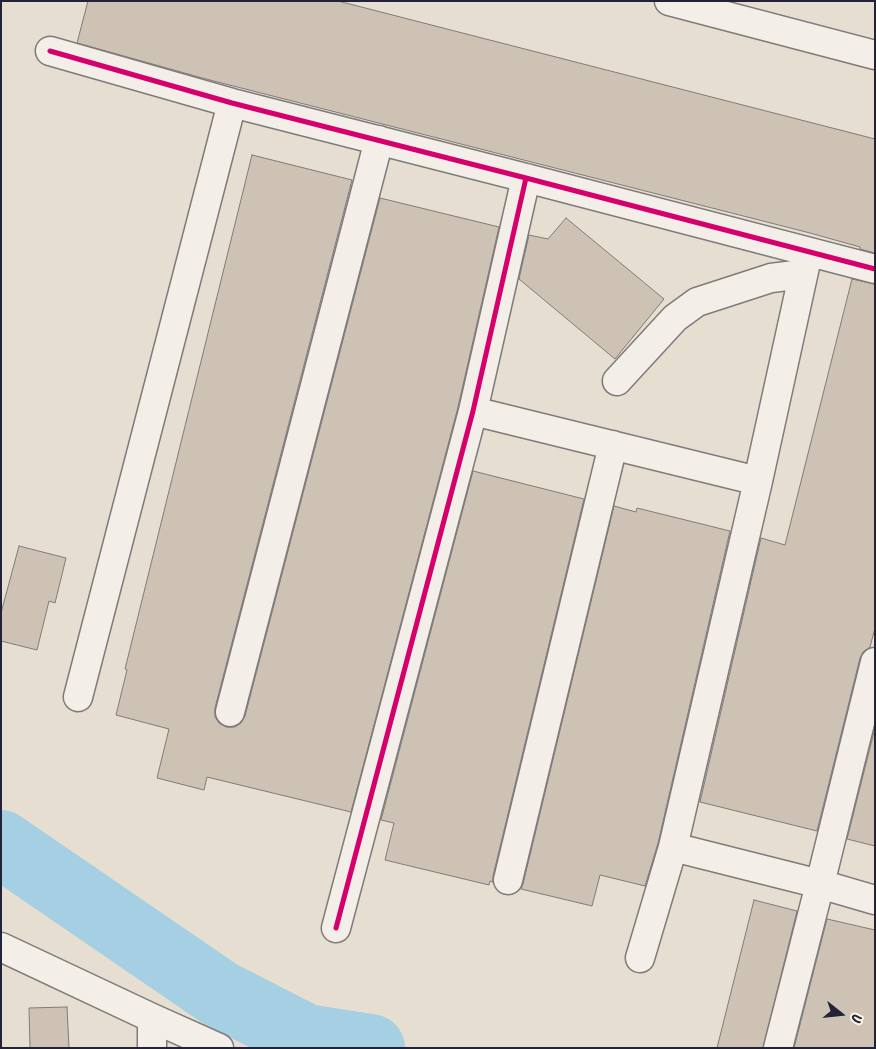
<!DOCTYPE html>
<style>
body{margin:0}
#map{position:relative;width:876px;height:1049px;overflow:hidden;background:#e6ded1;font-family:Kalam,sans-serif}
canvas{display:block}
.frame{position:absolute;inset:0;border:2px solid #22223b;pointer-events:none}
.north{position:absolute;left:816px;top:989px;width:50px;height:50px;-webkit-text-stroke:4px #fcf5e5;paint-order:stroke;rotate:106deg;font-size:14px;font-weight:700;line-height:20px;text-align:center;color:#22223b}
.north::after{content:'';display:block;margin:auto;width:18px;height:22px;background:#22223b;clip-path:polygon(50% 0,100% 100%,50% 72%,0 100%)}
</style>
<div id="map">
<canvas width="876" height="1049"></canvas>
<div class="frame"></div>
<div class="north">U</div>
</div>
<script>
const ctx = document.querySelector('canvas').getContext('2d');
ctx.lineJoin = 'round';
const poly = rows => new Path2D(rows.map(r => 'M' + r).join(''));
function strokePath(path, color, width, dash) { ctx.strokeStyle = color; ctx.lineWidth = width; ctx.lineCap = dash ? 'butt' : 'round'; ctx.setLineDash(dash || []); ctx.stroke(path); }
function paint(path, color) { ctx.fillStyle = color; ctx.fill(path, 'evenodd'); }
strokePath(poly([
 [1,844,220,994,306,1038,371,1048]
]), '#a5cfe2', 68);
const building = poly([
 [88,1,338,1,875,139,875,253,860,249,860,247,810,233,206,79,77,43,88,1],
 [252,155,352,180,215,708,215,717,219,723,226,727,235,727,241,723,245,716,380,198,499,227,458,407,351,812,207,777,204,790,157,778,169,729,116,715,127,670,125,669,252,155],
 [566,218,664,299,615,359,519,279,529,235,548,239,566,218],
 [852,279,875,284,875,628,870,647,863,652,860,658,817,831,700,802,761,538,785,545,852,279],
 [473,471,584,499,493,876,493,882,490,881,489,885,385,860,394,823,381,820,473,471],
 [614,506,636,512,637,508,730,531,658,843,645,886,600,875,592,906,521,889,523,884,614,506],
 [19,546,66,558,55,603,49,601,37,650,1,641,1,613,19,546],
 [875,728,875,846,847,839,875,728],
 [754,900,797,911,763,1048,717,1048,754,900],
 [827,919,875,930,875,1048,794,1048,827,919],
 [67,1007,69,1048,30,1048,29,1008,67,1007]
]);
paint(building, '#cdc2b4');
strokePath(building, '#7f7b7a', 1);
const minor = poly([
 [669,1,875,55],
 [50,51,232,103,526,178,875,269],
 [617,381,675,318,697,302,771,278,803,274],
 [473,411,758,481],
 [78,697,232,103],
 [230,712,379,140],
 [673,847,820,884,875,900],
 [508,880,613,445],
 [336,928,473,411,526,178],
 [1,947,152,1018,219,1048],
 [640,958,673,847,758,481,808,253],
 [152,1018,152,1048],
 [778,1048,820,884,875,662]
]);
strokePath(minor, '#7f7b7a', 31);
strokePath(minor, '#f3efe8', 28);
strokePath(poly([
 [50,51,232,103,526,178,875,269],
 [336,928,473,411,526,178]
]), '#d6006c', 5);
</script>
